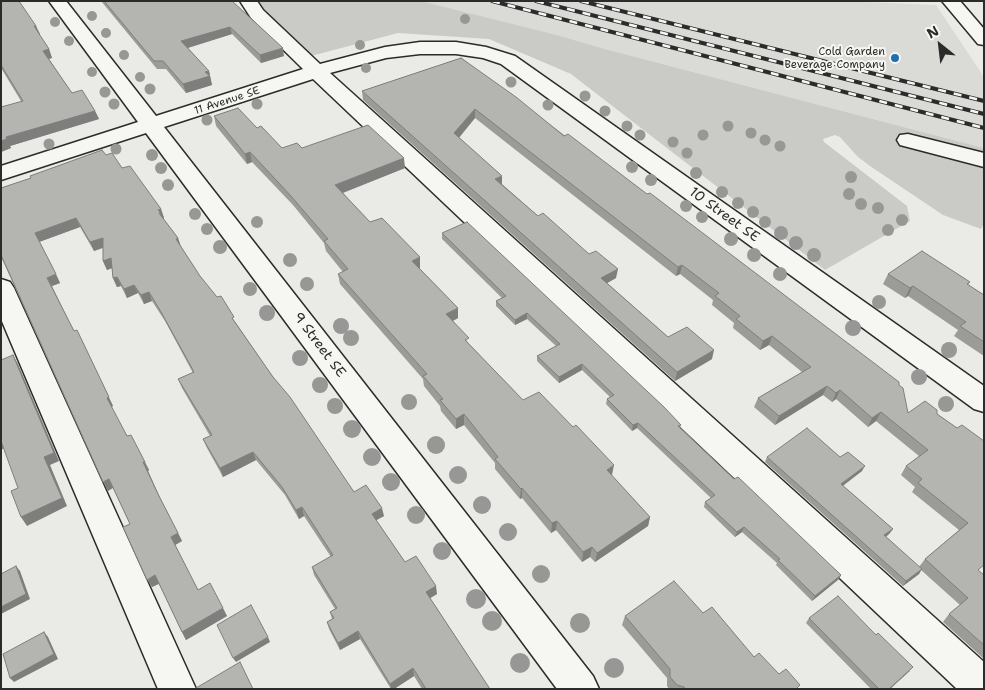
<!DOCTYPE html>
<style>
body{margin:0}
#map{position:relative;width:985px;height:690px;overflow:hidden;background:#eaeae6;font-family:"Shantell Sans",sans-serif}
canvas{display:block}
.frame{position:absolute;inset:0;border:2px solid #2b2b2b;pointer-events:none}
.north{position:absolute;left:915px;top:20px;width:50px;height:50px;-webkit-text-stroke:4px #f6f6f2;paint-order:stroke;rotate:331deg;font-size:14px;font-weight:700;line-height:20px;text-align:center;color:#2b2b2b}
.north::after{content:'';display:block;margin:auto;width:18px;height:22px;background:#2b2b2b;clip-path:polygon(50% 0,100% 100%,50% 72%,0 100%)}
</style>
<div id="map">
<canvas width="985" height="690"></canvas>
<div class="frame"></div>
<div class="north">N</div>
</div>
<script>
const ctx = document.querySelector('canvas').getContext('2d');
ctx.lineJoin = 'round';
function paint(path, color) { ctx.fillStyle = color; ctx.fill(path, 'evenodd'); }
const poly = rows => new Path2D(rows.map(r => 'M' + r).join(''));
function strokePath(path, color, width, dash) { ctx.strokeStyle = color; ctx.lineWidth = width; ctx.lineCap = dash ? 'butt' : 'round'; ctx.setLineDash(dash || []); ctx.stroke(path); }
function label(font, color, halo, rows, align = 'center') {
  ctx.font = font + ' "Shantell Sans",sans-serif'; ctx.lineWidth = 4; ctx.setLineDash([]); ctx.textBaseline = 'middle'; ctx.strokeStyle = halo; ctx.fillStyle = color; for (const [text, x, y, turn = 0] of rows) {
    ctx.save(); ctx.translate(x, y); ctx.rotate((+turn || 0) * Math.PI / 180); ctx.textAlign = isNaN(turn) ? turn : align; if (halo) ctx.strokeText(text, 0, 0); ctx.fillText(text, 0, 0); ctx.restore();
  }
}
paint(poly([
 [421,1,839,1,936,5,984,77,984,148,605,49,557,35]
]), '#dadad6');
paint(poly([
 [260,1,421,1,557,35,605,49,984,148,984,223,981,229,943,215,870,166,858,157,840,137,835,135,823,139,824,142,907,206,910,221,825,270,571,74,489,39,398,33,311,56,269,20,259,4]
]), '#cacac7');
const minor = poly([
 [49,1,66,1,156,116,303,69,251,18,240,1,257,1,263,10,320,64,385,47,420,42,456,42,486,47,515,56,984,386,984,412,974,409,501,64,483,58,456,54,420,54,386,58,330,73,984,662,984,689,957,689,313,79,164,127,593,676,599,689,557,689,146,133,1,180,1,166,138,122,49,1],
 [942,1,960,1,984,29,984,45,978,44,942,1],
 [908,134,984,153,984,167,900,145,897,140,900,135,908,134],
 [1,279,10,282,14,288,196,689,158,689,1,319,1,279]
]);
strokePath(minor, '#2b2b2b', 3);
paint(minor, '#f6f6f2');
const rail = poly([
 [492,1,984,128],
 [536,1,984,114],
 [581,1,984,101]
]);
strokePath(rail, '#2b2b2b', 4);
strokePath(rail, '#f6f6f2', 2.5, [8]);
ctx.fillStyle = '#979795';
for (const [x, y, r] of [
 [92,16,5],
 [465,19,5],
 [55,22,5],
 [106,33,5],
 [69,41,5],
 [360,45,5],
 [124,55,5],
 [366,68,5],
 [92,72,5],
 [140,77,5],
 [511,82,5.5],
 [150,89,5.5],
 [105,92,5.5],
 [585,96,5.5],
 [114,104,5.5],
 [257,104,5.5],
 [548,105,5.5],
 [605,111,5.5],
 [207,120,5.5],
 [627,126,5.5],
 [728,126,5.5],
 [751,133,5.5],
 [640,135,5.5],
 [703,135,5.5],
 [765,140,5.5],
 [673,142,5.5],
 [49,144,5.5],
 [780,146,5.5],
 [116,149,5.5],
 [687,153,5.5],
 [152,155,6],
 [632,167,6],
 [161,168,6],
 [696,173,6],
 [851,177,6],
 [651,180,6],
 [168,185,6],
 [722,192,6],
 [849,194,6],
 [738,203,6],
 [861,204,6],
 [686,206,6],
 [878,208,6],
 [753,212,6],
 [195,214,6],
 [702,217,6],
 [902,220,6],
 [257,222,6],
 [765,222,6],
 [207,229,6],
 [888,230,6],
 [781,233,7],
 [731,239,7],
 [796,243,7],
 [220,247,7],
 [754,255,7],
 [814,255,7],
 [290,260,7],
 [780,274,7],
 [307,284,7],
 [250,289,7],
 [879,302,7],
 [267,313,8],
 [341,326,8],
 [853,328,8],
 [351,338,8],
 [949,350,8],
 [300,358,8],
 [919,377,8],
 [320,385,8],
 [409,402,8],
 [946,404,8],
 [335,406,8],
 [352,429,9],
 [436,445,9],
 [372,457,9],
 [458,475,9],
 [391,482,9],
 [482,505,9],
 [416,515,9],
 [508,532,9],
 [442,551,9],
 [541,574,9],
 [476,599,10],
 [492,621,10],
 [580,623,10],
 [520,663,10],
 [614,668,10]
]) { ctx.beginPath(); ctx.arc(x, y, r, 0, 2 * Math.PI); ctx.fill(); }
paint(poly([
 [1,1,36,26,39,34,49,49,52,58,49,59,72,93,95,111,99,119,10,146,11,148,1,152,21,101,1,68],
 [101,1,232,1,284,56,261,63,232,34,188,48,209,71,212,85,186,93,166,69,157,69],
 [461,58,899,385,908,413,937,414,957,428,979,571,984,575,984,659,943,622,949,614,960,605,921,570,919,574,903,586,765,462,767,457,840,457,862,471,843,486,893,529,889,534,886,537,919,567,925,559,959,530,912,492,915,487,901,475,906,466,919,456,876,421,868,427,836,399,832,402,823,395,775,425,754,407,758,398,802,372,769,345,760,350,733,328,734,323,712,305,713,300,680,274,676,276,475,118,459,138,502,176,502,184,538,216,616,278,607,283,668,337,712,359,675,381,363,100,362,91],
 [214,116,257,128,282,148,302,148,405,168,343,193,370,222,420,268,419,268,458,308,458,318,453,321,469,344,523,400,612,475,612,476,650,517,648,526,595,562,590,557,582,562,556,530,551,533,522,498,520,499,495,469,495,463,464,425,456,429,441,411,440,406,424,386,423,379,340,284,338,274,343,272,326,251,324,243,293,205,252,162,247,164,216,126],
 [106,155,122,168,161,209,164,218,163,218,178,238,181,247,200,276,236,323,273,377,354,492,384,516,376,520,405,562,437,594,430,598,490,689,422,689,414,676,394,689,391,689,360,639,340,650,329,629,327,622,332,619,330,612,335,609,314,575,312,567,331,557,304,516,299,519,285,495,256,460,223,477,207,448,203,439,210,436,182,388,178,379,193,373,165,321,152,301,144,304,138,293,127,298,121,286,117,287,113,278,112,268,107,270,103,261,103,248,94,251,80,227,39,242,60,283,52,286,74,331,81,339,113,406,111,407,127,436,149,470,148,471,162,502,182,541,175,545,198,590,227,616,186,640,182,632,159,584,152,587,130,524,113,488,108,491,1,257,1,188],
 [442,233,681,425,680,427,734,479,841,575,839,579,812,601,776,565,777,563,742,532,735,537,704,507,705,502,711,498,637,428,632,431,606,404,607,399,610,397,582,370,559,383,537,361,537,356,556,346,527,319,515,325,496,306,496,301,502,298,442,239],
 [888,274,970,282,968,285,984,295,984,356,954,336,958,330,908,296,905,298,883,284],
 [703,613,754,657,779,674,798,689,669,689,667,686,667,678,622,625,625,616],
 [809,618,876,635,910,671,890,689,871,689,806,623]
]), '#9b9b98');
paint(poly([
 [34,26,36,26,40,34,37,35],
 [230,27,232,34,184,49,181,41],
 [283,48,284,56,261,63,260,55],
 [49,49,52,58,47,59,43,51],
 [209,71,212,85,186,93,183,84,205,72],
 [475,109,475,118,455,142,454,133],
 [95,111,99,119,10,146,11,148,1,152,1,141,6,137],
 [250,152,252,162,247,164,245,154],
 [404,158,405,168,337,195,335,185],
 [502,176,502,185,495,179],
 [161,209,164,218,162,218,159,213,158,210],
 [76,218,80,227,39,242,35,233],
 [103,238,107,246,94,251,90,242],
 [178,238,181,247,176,239],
 [420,257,420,268,413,271,412,261],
 [111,258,115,267,107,270,103,261],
 [682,265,680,274,676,276,678,267],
 [618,269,616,278,600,287,601,278],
 [56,274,60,283,52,286,47,278],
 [117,277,121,286,117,287,113,278],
 [134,285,138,293,127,298,124,289],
 [913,286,908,296,905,298,910,288],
 [149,292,152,301,144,304,141,295],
 [458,308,458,318,446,324,446,314],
 [527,313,527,319,515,325,515,320],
 [772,336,769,345,760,350,763,341],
 [81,339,113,406,111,407,107,398],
 [714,350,712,359,675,381,677,372],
 [13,355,18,364,59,461,50,465,67,506,27,526,21,517],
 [582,364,582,370,559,383,559,377],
 [827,386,823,395,775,425,779,416],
 [840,390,836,399,832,402,836,393],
 [881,412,876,421,868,427,872,418],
 [464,414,464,425,456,429,456,419],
 [638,423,637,428,632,431,633,425],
 [1,440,6,447,1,450],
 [253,452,256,460,223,477,220,468],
 [143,462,145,462,149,470,148,471,162,503],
 [614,465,612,475,605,480,607,470],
 [865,466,862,471,838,489,841,484],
 [109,479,114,487,108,491,103,482],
 [522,488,522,498,520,499,521,489],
 [302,507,304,516,299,519,296,510],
 [382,508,384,516,373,522,372,514],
 [650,517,648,526,595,562,597,553],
 [557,521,556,530,551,533,552,523],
 [744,527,742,532,735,537,737,532],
 [893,529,889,534,881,540,884,535],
 [178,533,182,541,175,545,171,537],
 [592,547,590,557,582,562,583,552],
 [16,566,20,571,30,599,1,614,1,607],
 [922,569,919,574,903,586,906,581],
 [155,575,160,583,152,587,147,580],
 [841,575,839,579,812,601,815,596],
 [436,586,437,594,427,600,426,592],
 [223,608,227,616,186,640,182,632],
 [358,631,360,639,340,650,338,643],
 [44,632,48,637,58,659,14,682,10,678],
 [268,637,270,642,236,662,233,658],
 [913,667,890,689,889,689],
 [413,668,414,676,394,689,391,689,390,684]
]), '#7e7e7c');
const building = poly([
 [1,1,19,1,36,26,34,26,49,49,43,51,72,93,82,90,95,111,6,137,7,139,1,141,1,107,23,101,1,65,1,1],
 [104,1,232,1,283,48,260,55,230,27,181,41,209,71,205,72,210,76,183,84,163,61,154,61,104,1],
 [461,58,516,97,564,136,568,134,647,194,650,193,899,382,899,385,903,388,908,413,925,401,937,410,937,414,957,428,962,425,984,441,984,565,978,570,984,575,984,645,949,614,968,598,925,559,968,523,918,483,922,479,906,466,928,450,881,412,872,418,840,390,836,393,827,386,779,416,758,398,811,367,772,336,763,341,736,319,740,316,715,296,719,293,682,265,678,267,475,109,454,133,502,176,495,179,538,216,543,213,589,254,596,251,618,269,601,278,668,337,687,327,714,350,677,372,362,91,461,58],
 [238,108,257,128,261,126,282,148,297,143,302,148,368,125,404,158,335,185,370,222,382,218,420,257,412,261,458,308,446,314,469,338,465,340,523,400,539,392,573,427,576,425,614,465,607,470,650,517,597,553,592,547,583,552,557,521,552,523,522,488,521,489,495,459,498,457,464,414,456,419,440,400,443,399,423,376,427,374,338,274,348,269,324,241,328,239,290,195,250,152,245,154,214,116,238,108],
 [102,150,106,155,112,153,122,168,130,166,161,209,158,210,161,213,159,213,178,238,176,239,200,276,217,297,221,296,234,317,232,318,273,377,290,397,354,492,366,485,382,508,372,514,405,562,416,556,436,586,426,592,490,689,426,689,413,668,390,684,358,631,338,643,327,622,334,618,330,612,337,608,312,567,333,555,302,507,296,510,282,487,253,452,220,468,203,439,212,435,178,379,194,372,161,312,149,292,141,295,134,285,124,289,117,277,113,278,111,258,103,261,103,238,90,242,76,218,35,233,56,274,47,278,74,331,77,330,109,397,107,398,127,436,131,435,145,462,143,462,158,494,178,533,171,537,198,590,210,583,223,608,182,632,155,575,147,580,123,527,130,524,109,479,103,482,1,255,1,188,31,178,30,176,102,150],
 [467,222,664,407,681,425,678,426,734,479,738,477,841,575,815,596,778,560,780,559,744,527,737,532,705,502,715,495,638,423,633,425,607,399,614,395,582,364,559,377,537,356,560,344,527,313,515,320,496,301,506,296,442,233,467,222],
 [922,251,970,282,967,284,984,295,984,342,960,326,966,322,913,286,910,288,888,274,922,251],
 [13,355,54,453,44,457,62,498,21,517,11,491,18,488,1,441,1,360,13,355],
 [807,428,840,457,848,452,865,466,841,484,893,529,884,535,922,569,906,581,767,457,807,428],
 [16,566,26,594,1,607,1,574,16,566],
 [674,581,703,613,712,607,754,657,759,653,779,674,786,669,800,685,796,689,686,689,684,687,677,685,670,677,670,669,625,616,674,581],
 [838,596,876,635,878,633,913,667,889,689,879,689,809,618,838,596],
 [251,605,268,637,233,658,217,625,251,605],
 [44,632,54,654,10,678,3,654,44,632],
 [240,662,253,689,197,689,196,688,240,662]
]);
paint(building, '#b4b4b1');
strokePath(building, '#7e7e7c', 1);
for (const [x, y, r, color] of [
 [895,58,5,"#1f6fb2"]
]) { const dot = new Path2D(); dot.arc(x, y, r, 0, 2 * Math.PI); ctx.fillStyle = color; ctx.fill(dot); strokePath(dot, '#f6f6f2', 2); }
label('11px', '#2b2b2b', '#f6f6f2', [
 ["Cold Garden",885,52],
 ["Beverage Company",885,65]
], 'right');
label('11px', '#2b2b2b', '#f6f6f2', [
 ["11 Avenue SE",227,101,-18]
]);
label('14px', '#2b2b2b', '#f6f6f2', [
 ["10 Street SE",724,215,36],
 ["9 Street SE",319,345,53]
]);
</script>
